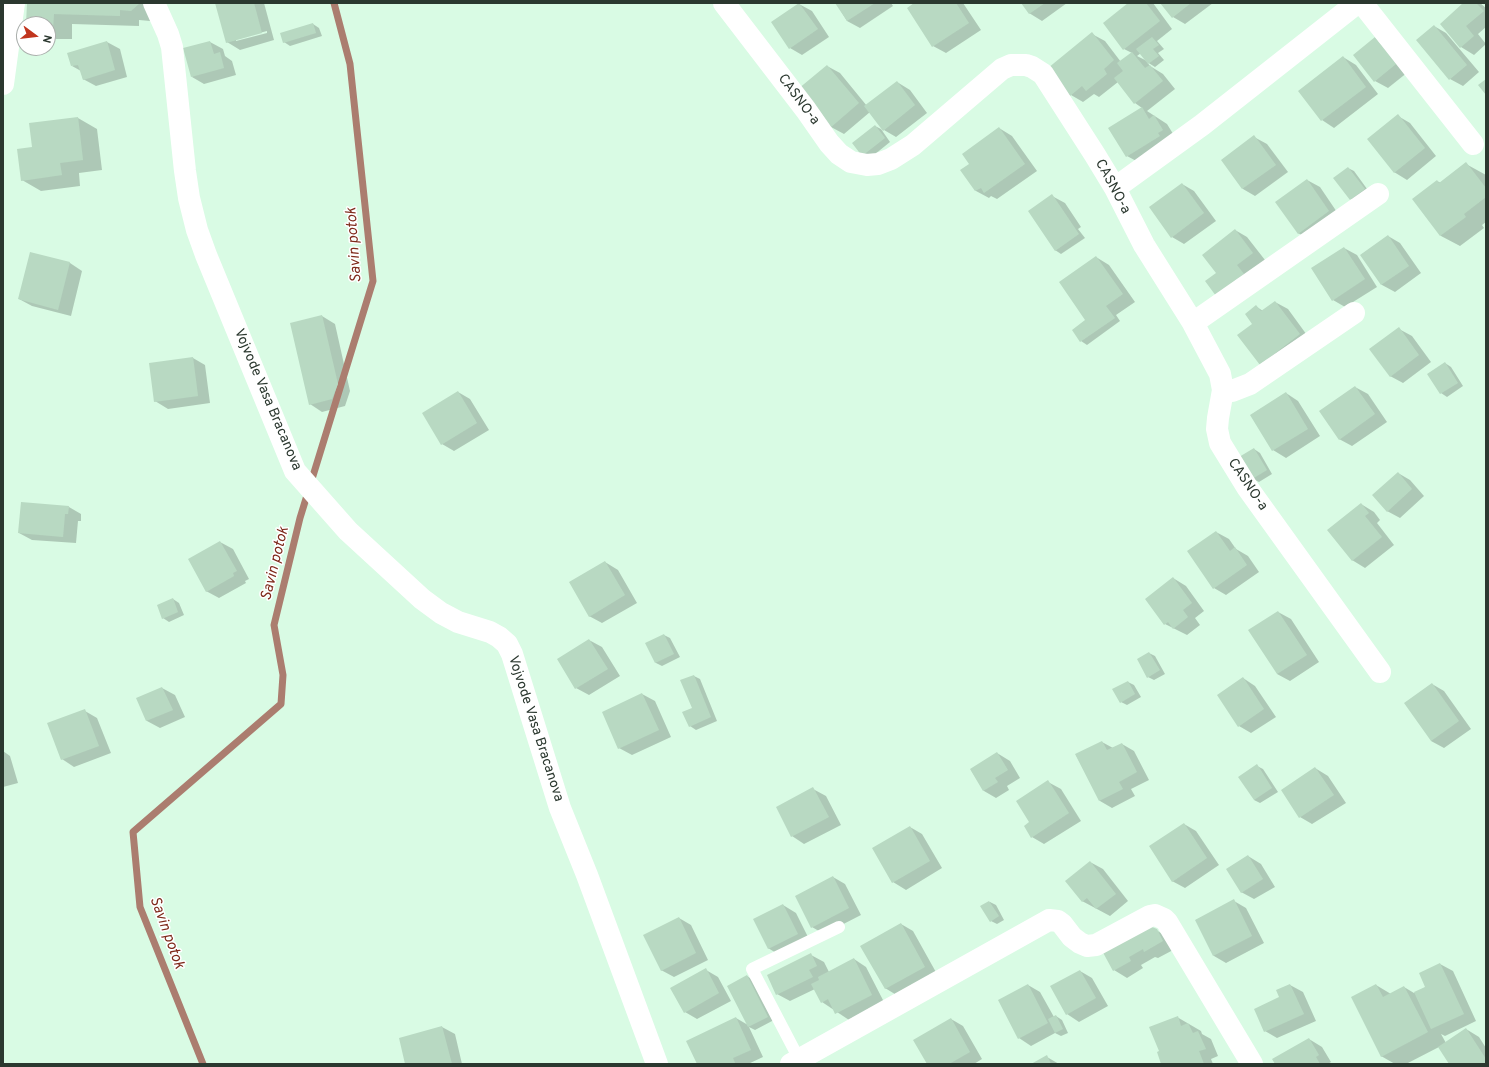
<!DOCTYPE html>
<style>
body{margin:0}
#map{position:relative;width:1489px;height:1067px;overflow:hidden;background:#d9fbe4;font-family:Overpass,sans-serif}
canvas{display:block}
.frame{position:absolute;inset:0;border:4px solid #2b382f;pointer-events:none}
.north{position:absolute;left:16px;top:16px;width:40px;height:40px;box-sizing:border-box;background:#fff;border:1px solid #aaafac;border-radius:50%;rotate:105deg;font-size:11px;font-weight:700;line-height:16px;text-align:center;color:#2b382f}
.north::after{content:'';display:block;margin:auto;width:14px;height:18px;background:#c1351e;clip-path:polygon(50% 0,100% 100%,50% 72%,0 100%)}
</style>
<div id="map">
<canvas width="1489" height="1067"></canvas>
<div class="frame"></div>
<div class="north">N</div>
</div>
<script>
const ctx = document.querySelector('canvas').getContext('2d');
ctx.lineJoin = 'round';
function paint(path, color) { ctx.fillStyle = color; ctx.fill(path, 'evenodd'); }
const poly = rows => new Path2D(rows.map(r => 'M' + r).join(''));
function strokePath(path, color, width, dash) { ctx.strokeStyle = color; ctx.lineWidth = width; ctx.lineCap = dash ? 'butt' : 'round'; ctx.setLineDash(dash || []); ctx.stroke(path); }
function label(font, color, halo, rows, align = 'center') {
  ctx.font = font + ' Overpass,sans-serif'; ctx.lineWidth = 3; ctx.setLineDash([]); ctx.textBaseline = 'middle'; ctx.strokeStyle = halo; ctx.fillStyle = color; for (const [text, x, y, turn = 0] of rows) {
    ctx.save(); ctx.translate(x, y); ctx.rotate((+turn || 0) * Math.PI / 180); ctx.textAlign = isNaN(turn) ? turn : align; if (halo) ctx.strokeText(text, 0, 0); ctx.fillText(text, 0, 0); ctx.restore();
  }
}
paint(poly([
 [28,3,154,3,150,21,139,20,139,26,72,24,72,39,48,39,48,24,27,24],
 [220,3,264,3,274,40,240,50,227,42],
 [267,31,267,33,236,41,236,39],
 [836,3,891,3,893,6,860,28,847,21],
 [916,3,963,3,981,30,946,53,933,46],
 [1022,3,1067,3,1042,21,1029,13],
 [1130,3,1153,3,1172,29,1157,41,1164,49,1158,53,1164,60,1155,67,1147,62,1150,66,1163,74,1175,89,1147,111,1167,124,1175,137,1140,163,1127,156,1142,108,1135,103,1118,82,1099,97,1094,94,1083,102,1071,95,1092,34,1105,41,1121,62,1132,53,1124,49],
 [1141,53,1147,61,1137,56],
 [1162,3,1213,3,1185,24,1173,17],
 [1465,3,1480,3,1486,8,1486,27,1478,34,1486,44,1474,55,1461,47,1441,24],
 [799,4,812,11,829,37,802,55,790,48],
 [313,24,319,28,322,36,290,46,284,42],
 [1434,26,1446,33,1479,72,1463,86,1450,79],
 [1375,38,1408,72,1388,88,1375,81,1354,55],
 [107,42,120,49,127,77,96,86,83,79,81,71,72,66],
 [210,42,223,49,225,56,232,61,236,75,204,84,192,77],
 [1343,57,1356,65,1378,94,1334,128,1322,120],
 [827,66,840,73,867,106,897,82,910,90,927,113,896,137,884,130,870,112,844,134,831,127],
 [1398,116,1410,123,1436,156,1407,180,1394,172],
 [78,118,97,129,102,170,79,173,80,186,41,191,22,180,34,148],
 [875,126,881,129,890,142,869,159,863,156],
 [999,128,1012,136,1037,171,997,199,991,196,989,198,976,191,962,170,971,164],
 [1254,137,1267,144,1288,172,1255,196,1243,189,1222,160],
 [1466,164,1486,175,1486,222,1482,225,1484,228,1460,246,1441,236,1414,199,1437,181,1441,183],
 [1348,168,1354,171,1370,193,1357,203,1351,199,1335,178],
 [1307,180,1320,187,1341,218,1311,240,1298,233],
 [1182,184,1194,191,1216,221,1184,244,1172,237],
 [1052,196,1065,203,1081,227,1078,229,1085,238,1061,254,1055,250],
 [1235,230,1247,237,1265,260,1256,282,1217,273],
 [1388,236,1400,243,1421,273,1395,292,1382,285,1361,255],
 [1344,248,1357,255,1377,287,1345,307,1333,300],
 [31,253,70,263,82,271,71,316,32,306,19,299],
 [1096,257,1109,265,1135,302,1116,315,1120,321,1087,345,1081,341,1087,320],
 [1275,302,1288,309,1312,342,1273,372,1253,324,1257,307,1263,311],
 [322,316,335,324,350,391,345,406,322,412,310,404],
 [1399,329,1412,336,1431,362,1403,383,1390,376],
 [193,358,205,365,210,403,168,409,155,401],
 [1445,363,1451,367,1463,386,1447,397,1441,393,1429,374],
 [1355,387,1368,394,1387,422,1352,446,1339,439],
 [458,392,470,399,489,430,454,451,442,444],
 [1286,393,1298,401,1320,436,1286,458,1273,450,1251,415],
 [1254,449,1260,453,1272,474,1259,482,1253,479],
 [1398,473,1410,480,1424,496,1400,518,1387,511],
 [1361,504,1374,512,1380,520,1377,523,1394,545,1365,568,1352,560],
 [69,507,81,514,81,521,78,521,76,543,32,540,19,533],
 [1216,532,1229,539,1236,549,1248,556,1259,572,1226,595,1214,588],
 [220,542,233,549,249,579,245,581,246,583,219,598,206,591],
 [605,562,618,570,637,603,602,623,589,616],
 [1173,578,1186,586,1204,611,1195,618,1200,625,1187,635,1165,624],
 [173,599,179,603,184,615,169,622,163,618],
 [1278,612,1291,619,1319,662,1290,681,1277,674],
 [664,635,670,638,680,657,662,666,656,663,647,644],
 [589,640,602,647,620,676,589,695,576,688],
 [1149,653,1155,656,1165,674,1154,680,1148,677],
 [694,676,700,679,717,721,696,730,690,726,693,709],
 [1243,678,1255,686,1276,717,1251,733,1239,726],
 [1128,682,1134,685,1141,697,1127,705,1121,702],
 [1432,684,1444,691,1471,729,1444,748,1431,741],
 [162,688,175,695,185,717,160,728,147,721,138,699],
 [642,694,655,701,671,737,632,755,619,748],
 [85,711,97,718,111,753,74,767,62,759],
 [1102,742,1113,748,1122,744,1134,751,1149,780,1131,789,1135,796,1112,808,1100,801,1076,755],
 [3,751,10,756,18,783,3,787],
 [997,753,1010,761,1020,778,1007,786,1009,790,996,798,984,791,971,770],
 [1257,766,1263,769,1278,792,1260,803,1254,800],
 [1315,768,1328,776,1346,803,1312,824,1300,817],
 [1048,782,1061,789,1081,821,1044,844,1032,837,1031,822],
 [813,789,826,796,841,825,804,844,792,836],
 [1184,824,1196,831,1219,865,1185,888,1172,881],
 [910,827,922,834,942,868,906,890,893,882],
 [1248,856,1261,864,1275,887,1254,899,1241,892],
 [1090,862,1103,869,1128,901,1110,916,1082,901],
 [833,877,845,884,861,915,824,934,812,927],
 [1234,901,1246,908,1264,943,1226,963,1214,956,1196,920],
 [990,902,996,905,1004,920,997,924,991,921,982,906],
 [783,905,796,913,810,941,781,956,768,948],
 [679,918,691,925,708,960,674,977,661,970],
 [901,924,913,931,937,974,898,996,885,988],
 [1156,930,1169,938,1175,949,1158,958,1155,957,1141,965,1143,968,1127,978,1114,970],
 [811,955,824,962,829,972,854,959,866,967,884,1002,849,1020,822,1002,815,989,790,1001,777,994],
 [1440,964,1453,971,1476,1021,1445,1036,1441,1034,1446,1043,1466,1029,1479,1037,1486,1048,1486,1064,1450,1064,1439,1047,1406,1064,1395,1064,1381,1056,1376,985,1391,994,1404,987,1414,993,1426,987],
 [706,970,718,977,731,1001,697,1019,685,1012],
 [1080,971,1092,978,1108,1006,1079,1022,1067,1014],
 [747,976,753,980,774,1020,755,1030,749,1027,763,1057,748,1064,698,1064,736,1018,748,1025],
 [1028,985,1040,992,1054,1017,1056,1016,1062,1020,1068,1033,1061,1036,1055,1033,1031,1046,1019,1038],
 [1290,985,1303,992,1316,1021,1277,1038,1265,1031,1280,998],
 [1177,1017,1201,1031,1202,1034,1211,1039,1218,1056,1211,1059,1213,1064,1163,1064,1160,1051],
 [951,1019,963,1026,982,1059,974,1064,928,1064],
 [442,1027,455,1034,462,1064,406,1064],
 [1309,1039,1322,1047,1331,1062,1328,1064,1276,1064],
 [1047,1057,1059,1064,1034,1064]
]), '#0003');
strokePath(poly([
 [203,1064,140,907,133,832,281,704,283,675,274,625,300,518,373,281,350,64,334,3]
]), '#ab7d6f', 7);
paint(poly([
 [27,3,140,3,131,11,120,10,120,16,54,14,53,29,48,29,48,24,26,24],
 [215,3,254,3,262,33,226,43],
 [799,3,818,29,789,49,771,22],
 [835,3,875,3,847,21],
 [914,3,956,3,969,23,932,47,907,8],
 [1021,3,1045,3,1029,14],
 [1128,3,1146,3,1160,21,1123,50,1103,23],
 [1160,3,1191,3,1172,18],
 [1463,3,1476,3,1484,11,1466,26,1474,36,1460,48,1440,24],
 [313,23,316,33,283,43,280,33],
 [1434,25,1467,65,1449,80,1416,40],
 [1092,32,1114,60,1104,69,1107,74,1086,91,1082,86,1070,96,1048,68],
 [1152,37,1159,45,1153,49,1159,56,1148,64,1136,49],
 [1375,37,1396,64,1374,82,1353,55],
 [107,41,115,70,83,80,78,65,71,66,67,53],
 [210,41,214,54,220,52,224,68,191,77,183,48],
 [1132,52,1145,68,1150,65,1163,81,1134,104,1114,78,1123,71,1117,63],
 [1343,56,1366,87,1321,121,1298,91],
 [827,65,859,103,830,128,798,89],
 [1486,79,1486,95,1478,85],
 [897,81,915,105,883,131,864,106],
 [1142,107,1149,119,1154,115,1163,130,1158,133,1160,136,1126,157,1108,128],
 [1398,114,1425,148,1394,173,1367,139],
 [78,117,83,160,60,163,62,175,21,181,17,149,32,147,29,123],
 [875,125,885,138,862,156,852,143],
 [999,127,1025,164,984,193,981,188,975,191,960,170,969,164,962,154],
 [1254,135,1276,165,1242,189,1221,160],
 [1466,162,1486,188,1486,197,1464,214,1466,217,1440,236,1412,199,1437,180,1439,183],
 [1348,167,1365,189,1350,200,1333,178],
 [1307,179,1329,211,1298,234,1275,202],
 [1182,183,1204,213,1171,238,1149,207],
 [1052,194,1079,234,1055,251,1028,211],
 [1235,229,1253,253,1237,265,1244,274,1216,296,1205,281,1216,273,1202,255],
 [1388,235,1409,266,1381,285,1360,255],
 [1344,247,1365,279,1332,301,1311,268],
 [30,252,70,262,58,310,18,299],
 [1096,256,1123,294,1106,306,1115,318,1080,342,1072,330,1085,320,1059,282],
 [1275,301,1300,334,1260,365,1237,335,1252,324,1245,314,1256,305,1261,311],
 [322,315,338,384,332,399,309,405,290,323],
 [1399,327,1419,355,1390,377,1369,349],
 [193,357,198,396,154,402,149,363],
 [1445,362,1458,383,1440,394,1427,374],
 [1355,386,1375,414,1339,440,1319,411],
 [458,391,477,423,441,445,422,413],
 [1286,392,1308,429,1272,451,1250,415],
 [1254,448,1267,470,1252,479,1239,457],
 [1398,472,1412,489,1387,512,1372,495],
 [21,502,69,506,68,514,65,514,63,537,18,533],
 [1361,503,1369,513,1365,516,1382,537,1352,561,1327,530],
 [1216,531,1230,551,1235,547,1247,565,1213,589,1187,551],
 [220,541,237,571,233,573,234,576,206,592,188,559],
 [605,561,625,595,589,617,569,582],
 [1173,577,1192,603,1183,610,1188,617,1173,629,1168,622,1164,625,1145,599],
 [173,598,178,612,162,619,157,605],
 [1278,611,1307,655,1277,674,1248,630],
 [664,634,674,654,655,663,645,643],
 [589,639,608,669,575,689,557,659],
 [1149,652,1160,670,1147,678,1137,659],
 [694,675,711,717,689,727,682,712,692,708,680,680],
 [1243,677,1264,709,1238,727,1217,695],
 [1128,681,1135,694,1120,703,1112,689],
 [1432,683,1459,721,1431,741,1404,703],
 [162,687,173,710,146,721,136,698],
 [642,693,659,730,618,749,602,712],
 [85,709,99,746,61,760,47,723],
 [1102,741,1107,750,1122,743,1137,772,1119,782,1123,789,1099,801,1075,754],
 [997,752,1008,770,995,778,998,782,983,791,970,769],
 [1257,764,1272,788,1254,800,1238,777],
 [1315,767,1334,795,1299,818,1281,790],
 [1048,780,1069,813,1031,838,1024,826,1029,822,1016,801],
 [813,787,829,817,791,837,776,807],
 [1184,823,1207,858,1172,882,1149,846],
 [910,826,930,861,892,883,872,848],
 [1248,855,1263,879,1241,893,1226,869],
 [1090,861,1116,894,1096,909,1087,898,1082,902,1065,881],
 [833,876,849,908,811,928,795,896],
 [1234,899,1252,936,1213,956,1195,920],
 [989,901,999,916,990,922,980,906],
 [783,904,798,934,768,949,753,919],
 [679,917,696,953,661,971,643,935],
 [901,923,925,967,885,989,860,946],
 [1142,923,1157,929,1163,941,1144,952,1143,949,1129,957,1131,961,1113,971,1100,947],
 [811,953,817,966,809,970,813,977,776,995,767,975],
 [854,958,872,995,835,1014,828,999,821,1003,811,984,819,980,818,977],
 [1440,963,1464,1014,1431,1029,1414,992,1425,987,1419,973],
 [706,968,719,993,684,1013,670,988],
 [1080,970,1096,998,1066,1015,1050,986],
 [747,975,768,1017,748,1027,727,986],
 [1028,984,1048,1023,1018,1039,998,1000],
 [1290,984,1304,1014,1264,1032,1254,1009,1279,997,1276,990],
 [1376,984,1383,997,1404,986,1428,1032,1381,1057,1351,997],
 [1056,1015,1063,1029,1055,1033,1048,1019],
 [1178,1016,1181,1026,1188,1023,1193,1033,1198,1031,1206,1049,1199,1051,1204,1064,1161,1064,1157,1052,1159,1051,1149,1027],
 [736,1017,751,1050,733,1058,735,1063,733,1064,697,1064,686,1041],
 [951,1018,970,1052,949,1064,927,1064,913,1040],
 [442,1026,452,1064,405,1064,399,1038],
 [1466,1028,1486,1059,1486,1064,1449,1064,1438,1047],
 [1309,1038,1319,1055,1316,1057,1320,1064,1275,1064,1272,1059],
 [1047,1055,1051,1064,1031,1064]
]), '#b8d9c2');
strokePath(poly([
 [799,1059,752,969,839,927]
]), '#fff', 12);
strokePath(poly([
 [154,3,168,34,172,47,185,171,189,198,197,230,206,255,295,471,348,531,422,599,441,613,458,622,490,632,499,637,507,644,512,654,560,808,587,875,657,1064],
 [724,3,806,110,829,143,839,154,851,162,867,165,878,164,891,159,913,145,1002,69,1011,65,1026,65,1032,67,1043,74,1095,155,1115,188,1144,245,1193,323,1220,374,1223,390,1218,418,1217,429,1220,443,1247,487,1380,672],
 [1362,3,1473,144],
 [1115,188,1202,125,1357,3],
 [1193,323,1378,194],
 [1223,390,1232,391,1250,384,1354,313],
 [791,1064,1049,920,1058,921,1062,924,1072,937,1080,943,1087,946,1096,945,1150,916,1155,915,1164,919,1167,922,1252,1064]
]), '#fff', 22);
strokePath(poly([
 [3,84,14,3]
]), '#fff', 22);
label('14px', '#2b382f', '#fff', [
 ["CASNO-a",798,100,53],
 ["CASNO-a",1112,187,62],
 ["Vojvode Vasa Bracanova",267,400,67],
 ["CASNO-a",1247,485,56],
 ["Vojvode Vasa Bracanova",535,729,72]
]);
label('italic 15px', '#7e2a1b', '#fff', [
 ["Savin potok",355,245,-94],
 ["Savin potok",276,564,-76],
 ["Savin potok",166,933,70]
]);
</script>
